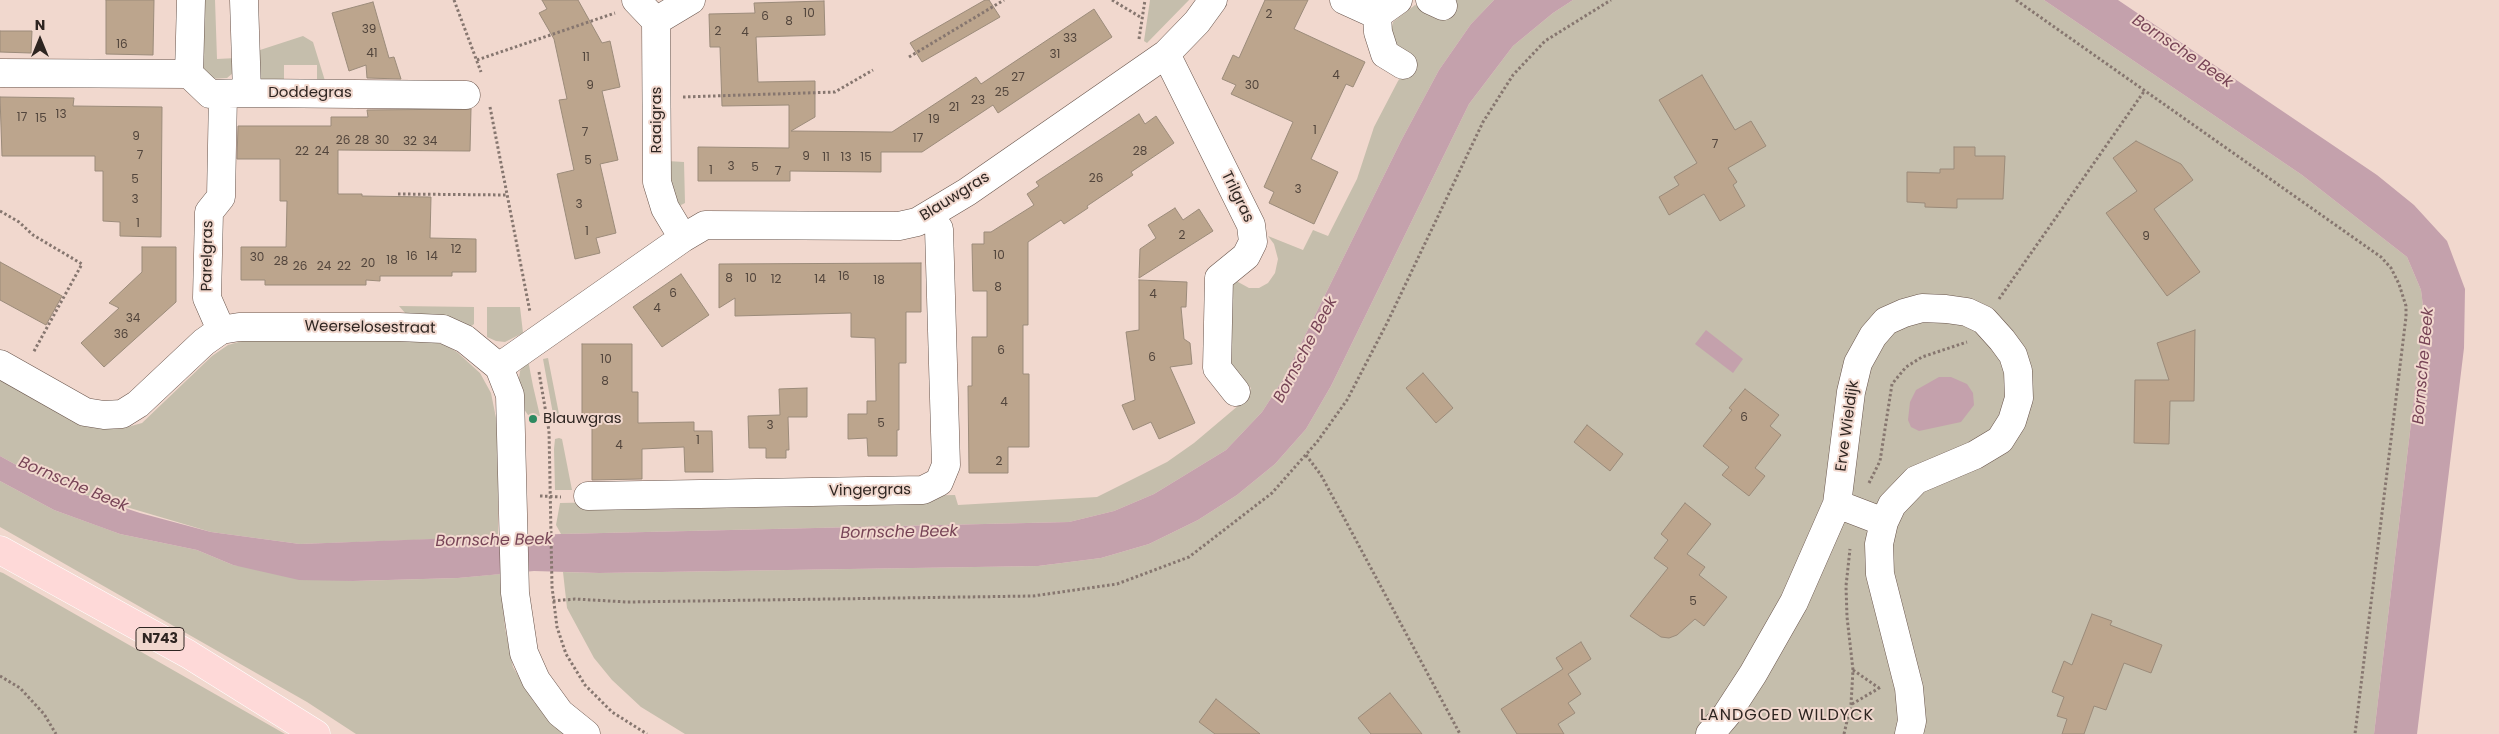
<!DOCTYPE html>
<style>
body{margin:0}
#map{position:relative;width:2499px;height:734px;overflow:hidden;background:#f1d8ce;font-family:Poppins,sans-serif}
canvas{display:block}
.north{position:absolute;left:15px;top:15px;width:50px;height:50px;-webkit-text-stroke:4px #f1d8ce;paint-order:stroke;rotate:0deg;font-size:14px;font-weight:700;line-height:20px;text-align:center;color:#2e2521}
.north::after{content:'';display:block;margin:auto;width:18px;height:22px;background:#2e2521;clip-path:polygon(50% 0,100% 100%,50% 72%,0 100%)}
</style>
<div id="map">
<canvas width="2499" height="734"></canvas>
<div class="north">N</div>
</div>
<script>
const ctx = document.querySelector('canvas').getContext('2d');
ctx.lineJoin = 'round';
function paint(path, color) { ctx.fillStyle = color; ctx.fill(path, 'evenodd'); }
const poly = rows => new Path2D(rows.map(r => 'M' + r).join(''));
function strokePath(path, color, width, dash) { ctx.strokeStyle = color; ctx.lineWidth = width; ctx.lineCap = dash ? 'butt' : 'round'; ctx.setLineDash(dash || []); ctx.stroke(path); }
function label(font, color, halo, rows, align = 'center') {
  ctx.font = font + ' Poppins,sans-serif'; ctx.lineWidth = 4; ctx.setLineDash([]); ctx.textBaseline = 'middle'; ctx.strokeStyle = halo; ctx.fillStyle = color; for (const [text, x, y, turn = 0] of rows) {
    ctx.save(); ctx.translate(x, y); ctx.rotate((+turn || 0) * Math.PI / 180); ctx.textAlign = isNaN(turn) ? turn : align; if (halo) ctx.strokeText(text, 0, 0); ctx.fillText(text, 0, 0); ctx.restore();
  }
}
paint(poly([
 [200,0,215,0,217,59,236,58,233,73,227,78,208,79,199,60],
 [1150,0,1189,0,1147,43,1144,41],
 [1455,0,1494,0,1471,24,1439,70,1402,139,1284,378,1262,412,1226,450,1154,494,1114,511,1069,522,561,534,556,525,560,503,955,495,958,505,1097,497,1167,462,1194,443,1239,405,1251,388,1226,365,1229,277,1249,288,1259,288,1268,283,1275,273,1278,259,1274,244,1268,236,1303,250,1313,230,1328,236,1357,179,1374,127,1398,81,1414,59,1394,45,1391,31,1393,22,1415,5,1436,16],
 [1573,0,2044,0,2302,175,2407,257,2421,290,2424,314,2374,734,685,734,641,707,612,680,594,658,567,608,563,572,599,573,1038,566,1101,558,1149,544,1198,520,1237,495,1275,464,1306,429,1331,386,1469,104,1513,46,1553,13],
 [303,36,313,42,326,84,317,83,317,65,284,65,284,83,259,80,258,54,260,50],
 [667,161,684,162,685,203,679,206,671,189],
 [399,306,474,307,474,324,470,327,406,314],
 [487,307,520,307,523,333,505,342,496,341,487,337],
 [350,336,427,341,443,344,457,352,480,373,491,393,498,428,498,537,300,544,211,532,79,493,27,471,0,456,0,375,88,424,107,429,124,428,142,423,212,356,228,345,242,341],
 [548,358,559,414,553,414,543,359],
 [528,360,533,386,540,416,528,415,521,405,518,386,520,371],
 [559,438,562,439,572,490,555,490,554,449,555,439],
 [0,481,54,510,101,527,120,534,197,550,233,565,353,581,458,578,500,574,505,628,513,667,534,702,565,734,356,734,307,702,0,527],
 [0,572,3,573,285,734,0,734]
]), '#c5beac');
paint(poly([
 [1494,0,1573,0,1553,13,1513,46,1469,104,1331,386,1306,429,1275,464,1237,495,1198,520,1149,544,1101,558,1038,566,599,573,534,571,458,578,353,581,299,580,233,565,197,550,120,534,54,510,0,481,0,456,27,471,79,493,140,513,211,532,300,544,561,534,1069,522,1114,511,1154,494,1226,450,1262,412,1284,378,1402,139,1439,70,1471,24],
 [2044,0,2118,0,2377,175,2414,205,2447,241,2465,289,2464,348,2417,734,2374,734,2424,314,2421,290,2407,257,2302,175],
 [1706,330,1743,359,1733,373,1695,344],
 [1939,377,1951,377,1967,384,1973,393,1974,405,1961,422,1919,431,1911,427,1908,420,1910,402,1916,390]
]), '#c4a1ac');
const building = poly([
 [106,0,154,0,153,55,106,54,106,0],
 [542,0,578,0,602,43,610,41,620,87,602,91,618,160,600,164,616,233,596,238,600,253,575,259,557,174,574,170,559,100,567,99,554,39,539,13,547,9,542,0],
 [985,0,989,0,1000,17,922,62,910,43,985,0],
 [1265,0,1308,0,1294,29,1365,62,1353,87,1346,84,1311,159,1338,172,1314,224,1269,203,1274,192,1264,187,1293,122,1231,94,1236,85,1222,79,1233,55,1239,58,1265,0],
 [824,1,825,35,756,37,758,82,815,81,815,117,791,131,892,132,976,77,981,84,1094,9,1112,37,998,113,993,105,922,152,881,152,881,172,790,171,790,181,698,181,698,147,789,148,789,105,722,106,720,47,710,47,709,14,755,13,754,3,824,1],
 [373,2,389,58,394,57,401,79,367,78,366,65,349,71,332,13,373,2],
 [0,31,32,31,31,53,0,52,0,31],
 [1702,75,1735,130,1751,121,1766,146,1728,168,1737,182,1733,185,1745,206,1720,221,1704,194,1669,215,1659,197,1679,185,1674,177,1697,163,1659,100,1702,75],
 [0,97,74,98,73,106,162,107,161,237,120,236,120,222,103,221,103,171,95,171,95,156,2,156,0,97],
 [471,109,470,151,338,150,338,194,362,194,362,196,431,197,430,238,476,239,476,272,452,272,452,276,380,276,380,281,366,280,366,285,265,285,265,280,241,280,241,247,286,247,287,201,280,201,280,159,237,159,238,126,331,126,331,117,368,117,367,110,471,109],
 [1139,114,1145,124,1156,116,1174,143,1131,172,1133,175,1087,206,1088,208,1064,224,1061,220,1028,242,1028,325,1023,325,1023,374,1029,374,1029,447,1008,447,1008,473,969,473,968,386,972,386,972,337,987,337,987,291,973,291,972,244,984,244,984,232,991,232,1034,205,1027,194,1039,186,1036,182,1139,114],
 [2136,141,2181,164,2193,180,2154,209,2200,272,2167,296,2106,213,2137,191,2113,158,2136,141],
 [1954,147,1975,147,1975,156,2005,156,2003,199,1957,199,1957,208,1925,207,1925,203,1907,202,1907,172,1940,173,1940,169,1954,169,1954,147],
 [1175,208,1183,220,1199,209,1213,231,1139,278,1140,249,1156,238,1148,225,1175,208],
 [142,247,176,247,176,302,104,367,81,343,119,308,109,303,142,272,142,247],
 [0,262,62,296,46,325,0,300,0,262],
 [921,263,921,312,906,312,906,363,899,363,899,430,897,430,897,456,868,456,867,438,848,439,848,414,867,414,867,401,876,401,875,338,851,337,851,313,735,316,735,298,719,308,719,264,921,263],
 [681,274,709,315,662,347,633,307,681,274],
 [1139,280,1187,282,1186,307,1181,307,1184,339,1190,343,1192,364,1170,367,1195,423,1159,439,1151,422,1133,430,1122,405,1135,400,1126,332,1139,330,1139,280],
 [2195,330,2194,401,2170,401,2169,444,2134,443,2135,380,2169,380,2157,343,2195,330],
 [582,344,632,344,632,392,638,392,638,423,694,422,694,431,712,431,713,472,685,472,684,447,642,449,642,479,592,480,592,416,582,416,582,344],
 [1423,373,1453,408,1436,423,1406,388,1423,373],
 [807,388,807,417,788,417,789,450,786,450,786,458,766,458,766,448,749,448,748,416,780,415,779,389,807,388],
 [1745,389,1779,415,1770,426,1781,435,1755,468,1765,476,1749,496,1722,475,1729,467,1703,446,1732,410,1729,408,1745,389],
 [1587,425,1623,454,1610,471,1574,442,1587,425],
 [1685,503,1711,524,1687,554,1705,567,1699,575,1727,597,1704,626,1695,619,1677,635,1669,638,1661,637,1630,616,1668,568,1654,558,1668,540,1661,534,1685,503],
 [2092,614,2112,621,2110,625,2162,645,2151,673,2124,663,2106,710,2094,706,2084,734,2062,734,2067,719,2057,716,2064,697,2052,692,2064,661,2072,665,2092,614],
 [1581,642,1591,659,1568,674,1581,694,1568,703,1575,713,1558,724,1564,734,1517,734,1501,709,1563,669,1556,658,1581,642],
 [1390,693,1422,734,1371,734,1358,718,1390,693],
 [1216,699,1260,734,1215,734,1199,722,1216,699]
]);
paint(building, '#bca58d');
strokePath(building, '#9b8b7a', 1);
const minor = poly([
 [244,0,247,93,466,95],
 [636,0,656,21,657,182,665,208,683,238],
 [1344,0,1377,15],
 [1430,0,1443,6],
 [1377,15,1378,32,1385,54,1403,65],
 [1377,15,1398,0],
 [656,21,691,0],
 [1166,54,1251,225,1253,242,1246,256,1219,278,1217,368,1236,392],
 [0,73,189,74,210,94,247,93],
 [189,74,191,0],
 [221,330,207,298,209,212,221,197,223,94],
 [499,367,683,238,705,225,899,226,917,222,967,192,1166,54,1197,22,1213,0],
 [588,496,923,490,939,482,946,465,939,229,929,215],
 [1837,504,1884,522],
 [1710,734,1727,714,1753,674,1794,602,1837,504,1851,392,1858,363,1873,336,1886,321,1904,313,1922,308,1946,309,1967,312,1984,320,2002,340,2013,355,2018,371,2019,398,2012,421,2000,440,1975,455,1916,480,1892,505,1884,522,1879,544,1880,574,1909,688,1912,721,1909,734]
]);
const tertiary = poly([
 [0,364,85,412,104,415,122,414,138,404,204,342,221,330,239,327,399,327,443,329,465,339,499,367,510,395,515,593,524,653,536,680,560,713,586,734]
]);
const primary = poly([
 [0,550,188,654,316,734]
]);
strokePath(minor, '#68544b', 29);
strokePath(tertiary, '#68544b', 29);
strokePath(primary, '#fff', 29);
strokePath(poly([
 [454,0,481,72],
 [1112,0,1142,18],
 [2016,0,2381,257,2391,268,2399,284,2406,306,2406,317,2355,734],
 [1139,39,1145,0],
 [909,57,1004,0],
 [477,60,615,13],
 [683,97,835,92,873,70],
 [490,107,530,312],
 [398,194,508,195],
 [0,211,19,222,33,235,82,264,33,353],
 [1999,299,2145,90],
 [539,372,549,431,552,587,557,627,566,654,585,685,612,712,647,734],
 [1306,455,1321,475,1460,734],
 [1869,483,1880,461,1892,384,1906,367,1922,357,1967,342],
 [540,496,561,497],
 [553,601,575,599,627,602,1033,596,1117,584,1189,557,1272,493,1317,442,1347,400,1387,323,1483,122,1513,75,1545,41,1611,0],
 [1853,670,1879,688],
 [0,676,20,688,44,714,56,734],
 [1852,704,1881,687],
 [1844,734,1851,704,1853,670,1847,617,1846,586,1850,549]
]), '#86766f', 3, [2.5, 2.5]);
strokePath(minor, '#fff', 28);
strokePath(tertiary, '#fff', 28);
strokePath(primary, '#fed9d8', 28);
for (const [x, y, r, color] of [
 [533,419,5,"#2d8a61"]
]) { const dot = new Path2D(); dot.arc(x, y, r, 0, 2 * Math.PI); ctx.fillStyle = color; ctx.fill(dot); strokePath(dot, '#f1d8ce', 2); }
label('12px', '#52453c', null, [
 ["10",809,14],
 ["2",1269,15],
 ["6",765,17],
 ["8",789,22],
 ["39",369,30],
 ["2",718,32],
 ["4",745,33],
 ["33",1070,39],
 ["16",122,45],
 ["41",372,54],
 ["31",1055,55],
 ["11",586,58],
 ["4",1336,76],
 ["27",1018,78],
 ["9",590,86],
 ["30",1252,86],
 ["25",1002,93],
 ["23",978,101],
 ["21",954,108],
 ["13",61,115],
 ["17",22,118],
 ["15",41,119],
 ["19",934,120],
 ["1",1315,131],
 ["7",585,133],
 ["9",136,137],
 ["17",918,139],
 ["26",343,141],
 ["28",362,141],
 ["30",382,141],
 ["32",410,142],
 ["34",430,142],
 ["7",1715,145],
 ["22",302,152],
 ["24",322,152],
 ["28",1140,152],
 ["7",140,156],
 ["9",806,157],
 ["11",826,158],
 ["13",846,158],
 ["15",866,158],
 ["5",588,161],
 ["3",731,167],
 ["5",755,168],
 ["1",711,171],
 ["7",778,172],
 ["26",1096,179],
 ["5",135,180],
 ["3",1298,190],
 ["3",135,200],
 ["3",579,205],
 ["1",138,224],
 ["1",587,232],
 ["2",1182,236],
 ["9",2146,237],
 ["12",456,250],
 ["10",999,256],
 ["16",412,257],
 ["14",432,257],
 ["30",257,258],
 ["18",392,261],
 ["28",281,262],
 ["20",368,264],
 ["26",300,267],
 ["24",324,267],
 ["22",344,267],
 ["16",844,277],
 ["8",729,279],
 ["10",751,279],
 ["12",776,280],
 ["14",820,280],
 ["18",879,281],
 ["8",998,288],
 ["6",673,294],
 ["4",1153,295],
 ["4",657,309],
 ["34",133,319],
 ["36",121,335],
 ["6",1001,351],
 ["6",1152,358],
 ["10",606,360],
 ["8",605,382],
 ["4",1004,403],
 ["6",1744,418],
 ["5",881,424],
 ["3",770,426],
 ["1",698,441],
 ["4",619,446],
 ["2",999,462],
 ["5",1693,602]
]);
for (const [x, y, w] of [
 [160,639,48]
]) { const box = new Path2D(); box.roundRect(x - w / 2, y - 11.5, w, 23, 4); ctx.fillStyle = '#f1d8ce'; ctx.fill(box); strokePath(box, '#2e2521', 1); }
label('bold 14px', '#2e2521', null, [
 ["N743",160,639]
]);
label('15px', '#2e2521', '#f1d8ce', [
 ["Doddegras",310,93],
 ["Raaigras",657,120,-90],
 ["Blauwgras",955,197,-32],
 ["Trilgras",1237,197,64],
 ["Parelgras",208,256,-89],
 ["Weerselosestraat",370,328,1],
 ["Erve Wieldijk",1848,426,-82],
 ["Vingergras",870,491,-1]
]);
label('15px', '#2e2521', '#f1d8ce', [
 ["Blauwgras",543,419]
], 'left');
label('italic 16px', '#774456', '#f1d8ce', [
 ["Bornsche Beek",2182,52,34],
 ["Bornsche Beek",1306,350,-62],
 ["Bornsche Beek",2424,366,-85],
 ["Bornsche Beek",73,485,23],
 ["Bornsche Beek",899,533,-1],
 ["Bornsche Beek",494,541,-1]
]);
ctx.letterSpacing = '1px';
label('16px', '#2e2521', '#f1d8ce', [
 ["LANDGOED WILDYCK",1787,716]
]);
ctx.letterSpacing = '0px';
</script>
